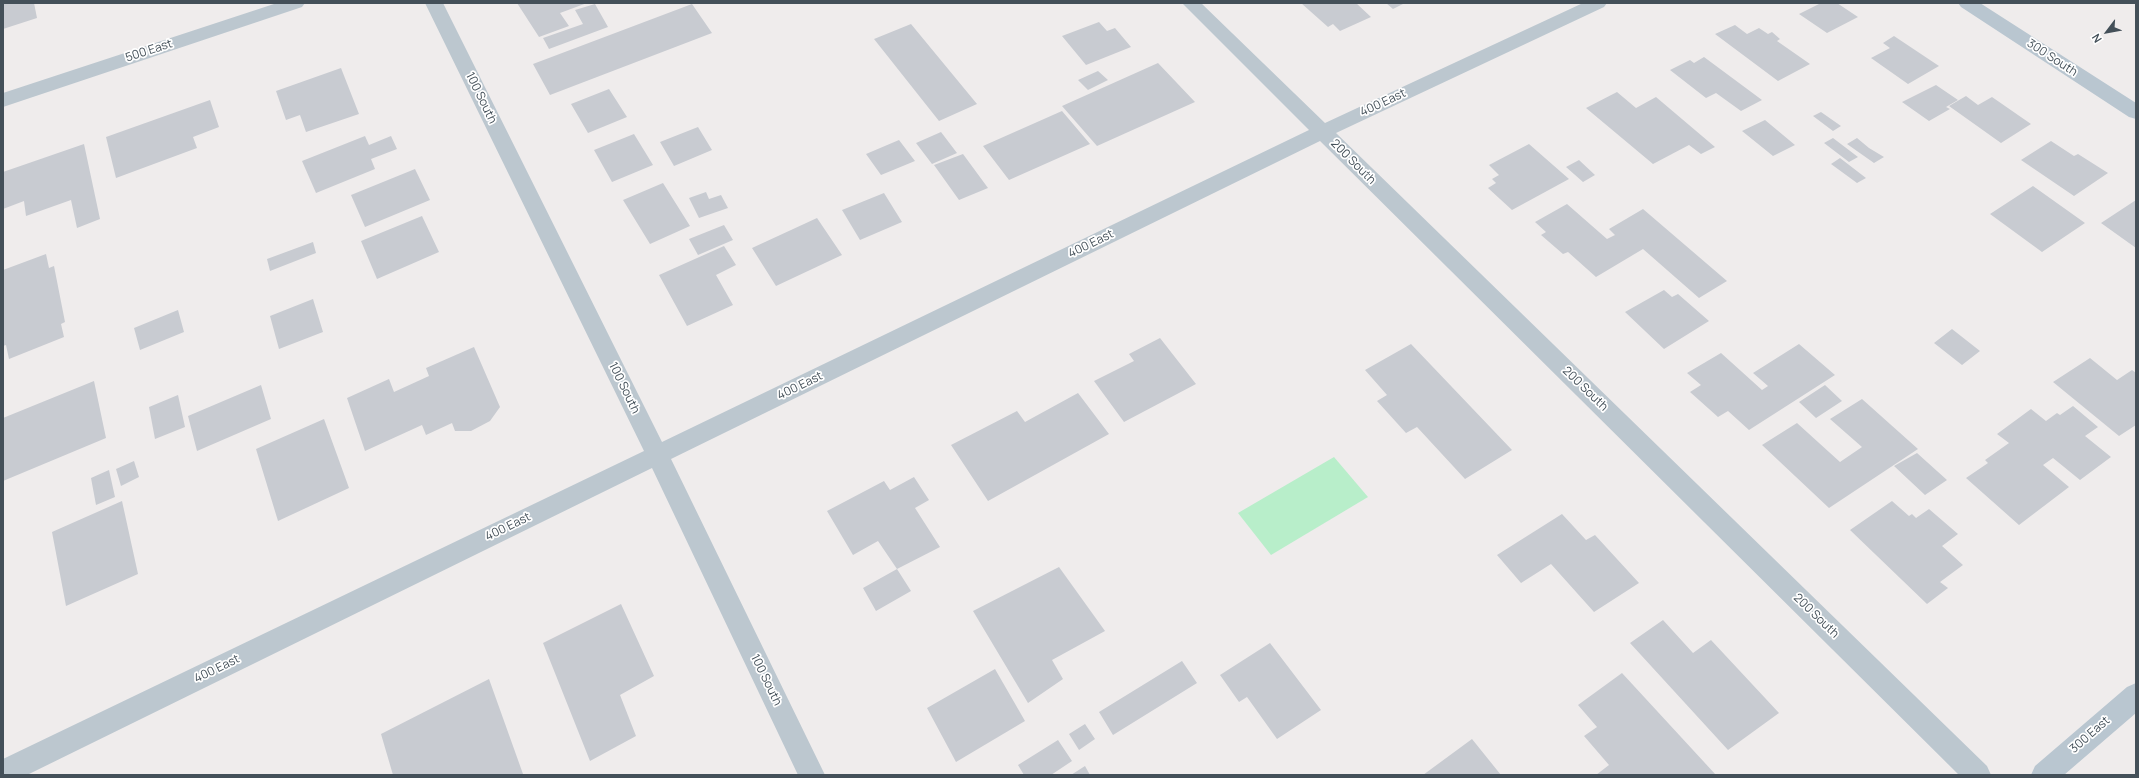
<!DOCTYPE html>
<style>
body{margin:0}
#map{position:relative;width:2139px;height:778px;overflow:hidden;background:#efecec;font-family:Manrope,sans-serif}
canvas{display:block}
.frame{position:absolute;inset:0;border:4px solid #445059;pointer-events:none}
.north{position:absolute;left:2087px;top:12px;width:40px;height:40px;-webkit-text-stroke:3px #fff;paint-order:stroke;rotate:238deg;font-size:11px;font-weight:700;line-height:16px;text-align:center;color:#445059}
.north::after{content:'';display:block;margin:auto;width:14px;height:18px;background:#445059;clip-path:polygon(50% 0,100% 100%,50% 72%,0 100%)}
</style>
<div id="map">
<canvas width="2139" height="778"></canvas>
<div class="frame"></div>
<div class="north">N</div>
</div>
<script>
const ctx = document.querySelector('canvas').getContext('2d');
ctx.lineJoin = 'round';
function paint(path, color) { ctx.fillStyle = color; ctx.fill(path, 'evenodd'); }
const poly = rows => new Path2D(rows.map(r => 'M' + r).join(''));
function label(font, color, halo, rows, align = 'center') {
  ctx.font = font + ' Manrope,sans-serif'; ctx.lineWidth = 3.5; ctx.setLineDash([]); ctx.textBaseline = 'middle'; ctx.strokeStyle = halo; ctx.fillStyle = color; for (const [text, x, y, turn = 0] of rows) {
    ctx.save(); ctx.translate(x, y); ctx.rotate((+turn || 0) * Math.PI / 180); ctx.textAlign = isNaN(turn) ? turn : align; if (halo) ctx.strokeText(text, 0, 0); ctx.fillText(text, 0, 0); ctx.restore();
  }
}
paint(poly([
 [1334,457,1368,497,1271,555,1238,513]
]), '#b8eeca');
paint(poly([
 [3,3,34,3,37,18,3,29],
 [517,3,587,3,560,13,569,26,539,37],
 [1301,3,1356,3,1371,17,1340,31,1333,24,1328,27],
 [1386,3,1405,3,1393,9],
 [1821,3,1837,3,1858,17,1827,33,1799,14],
 [595,4,608,27,549,49,543,38,583,24,575,10],
 [692,4,712,33,550,95,533,64],
 [1099,22,1107,31,1115,28,1131,47,1086,65,1062,36],
 [911,24,977,104,939,121,874,39],
 [1735,25,1747,34,1759,28,1768,34,1772,32,1780,39,1777,41,1810,64,1778,81,1715,34],
 [1894,36,1939,66,1908,84,1871,58,1890,48,1883,43],
 [1704,57,1762,100,1741,111,1716,93,1706,98,1670,70,1690,60,1694,63],
 [1158,63,1195,102,1097,146,1062,106],
 [341,68,359,114,306,132,300,115,286,120,276,91],
 [1098,71,1108,80,1088,90,1078,80],
 [1936,85,1958,100,1946,107,1950,109,1929,121,1902,102],
 [609,89,627,117,588,133,571,104],
 [1617,92,1636,108,1656,97,1715,147,1701,154,1689,145,1653,164,1586,108],
 [1966,96,1978,105,1992,97,2031,124,2001,143,1949,106],
 [210,100,219,127,193,137,197,148,116,178,106,137],
 [1062,111,1090,144,1009,180,983,146],
 [1821,112,1841,126,1833,131,1813,116],
 [1765,120,1795,145,1773,156,1742,131],
 [698,127,712,150,674,166,660,142],
 [941,132,957,153,932,164,916,143],
 [634,134,653,165,612,182,594,150],
 [365,136,369,145,391,136,397,149,371,159,375,169,316,193,302,161],
 [1833,138,1858,157,1849,162,1824,143],
 [1857,138,1869,148,1884,157,1874,163,1847,144],
 [899,140,915,161,881,175,866,154],
 [2051,141,2074,156,2078,154,2108,173,2074,196,2021,160],
 [84,144,100,219,77,228,71,200,26,216,24,201,3,209,3,172],
 [1529,144,1569,179,1512,210,1488,188,1496,183,1492,179,1499,175,1489,165],
 [963,154,988,188,959,200,934,165],
 [1840,158,1866,178,1857,183,1831,164],
 [1579,160,1595,175,1583,182,1566,167],
 [415,169,430,200,365,227,351,195],
 [663,183,690,226,650,244,623,200],
 [2033,186,2085,223,2042,252,1990,214],
 [706,192,709,199,721,195,728,208,699,218,689,198],
 [884,193,902,222,860,240,842,210],
 [2136,200,2136,248,2101,223],
 [1567,204,1607,239,1615,235,1609,229,1643,209,1727,281,1699,298,1643,249,1596,277,1568,252,1563,254,1541,235,1546,232,1535,222],
 [422,216,439,252,377,279,361,241],
 [817,218,842,255,776,286,752,248],
 [724,225,733,240,698,255,689,239],
 [313,242,316,253,270,271,267,259],
 [724,246,736,265,716,275,733,305,687,326,659,275],
 [46,254,49,268,54,266,65,322,61,324,64,337,9,359,6,345,3,346,3,270],
 [1664,290,1672,297,1678,294,1709,321,1664,349,1625,312],
 [313,299,323,332,279,349,270,316],
 [178,310,184,332,140,350,134,328],
 [1952,329,1980,351,1962,365,1934,343],
 [1160,338,1196,384,1124,422,1094,381,1134,361,1129,354],
 [1411,344,1512,450,1465,479,1417,427,1406,433,1377,401,1387,395,1365,370],
 [1799,344,1835,375,1749,430,1728,411,1718,417,1690,392,1701,385,1687,373,1721,353,1762,390,1768,386,1753,373],
 [474,347,500,407,490,421,471,431,455,431,452,423,426,435,422,425,365,451,347,398,389,379,394,392,429,376,426,368],
 [2090,358,2117,380,2132,370,2136,373,2136,425,2119,436,2053,382],
 [94,381,106,438,3,481,3,418],
 [261,385,271,419,197,451,188,416],
 [1825,385,1842,401,1816,418,1799,402],
 [1078,393,1109,434,988,501,951,445,1017,411,1025,422],
 [178,395,185,427,155,439,149,407],
 [1862,399,1918,449,1829,508,1762,445,1797,423,1840,462,1862,447,1830,419],
 [2073,406,2098,427,2085,436,2111,457,2080,480,2053,458,2043,465,2069,487,2019,525,1966,478,1988,463,1985,460,2009,443,1997,434,2031,409,2046,421,2057,413,2060,415],
 [324,419,349,488,278,521,256,449],
 [1917,453,1947,480,1925,495,1894,466],
 [134,461,139,477,121,486,116,469],
 [109,470,115,497,96,505,91,478],
 [914,477,929,500,915,508,940,547,897,569,878,541,853,555,827,511,884,481,890,490],
 [122,501,138,574,66,606,52,532],
 [1892,501,1909,516,1912,514,1916,518,1929,509,1958,534,1942,546,1963,565,1940,582,1948,588,1927,604,1850,530],
 [1562,514,1586,540,1595,535,1639,583,1594,612,1551,564,1521,583,1497,555],
 [1059,567,1105,631,1052,660,1063,679,1028,703,973,611],
 [897,569,911,591,876,611,863,588],
 [621,604,654,676,620,695,636,736,590,761,543,643],
 [1663,620,1693,653,1711,640,1779,713,1728,750,1630,643],
 [1270,643,1321,710,1277,739,1247,697,1239,702,1220,675],
 [1182,661,1197,683,1113,735,1099,712],
 [995,669,1025,721,956,762,927,708],
 [1622,673,1716,775,1596,775,1609,765,1584,736,1597,727,1578,705],
 [489,679,523,774,393,775,381,734],
 [1085,724,1095,739,1079,750,1069,734],
 [1472,739,1501,775,1423,775],
 [1058,740,1072,761,1051,775,1024,775,1018,765],
 [1085,766,1090,775,1071,775]
]), '#c8cbd1');
paint(poly([
 [277,3,305,3,302,7,3,107,3,93,277,3],
 [425,3,443,3,662,442,1309,130,1182,3,1201,3,1325,123,1583,3,1607,3,1604,7,1336,133,1987,766,1991,775,1959,775,1320,141,671,459,825,775,798,775,652,468,27,775,3,775,3,759,644,451,425,3]
]), '#bcc7cf');
paint(poly([
 [1958,3,1980,3,2136,103,2136,119,2129,117,1961,7,1958,3],
 [2136,683,2136,713,2064,775,2031,775,2035,766,2127,687,2136,683]
]), '#b9c6d0');
label('12px', '#445059', '#fff', [
 ["500 East",149,51,-18],
 ["300 South",2052,58,33],
 ["100 South",481,98,64],
 ["400 East",1383,103,-25],
 ["200 South",1353,162,45],
 ["400 East",1091,244,-26],
 ["400 East",800,386,-26],
 ["100 South",624,388,64],
 ["200 South",1585,389,44],
 ["400 East",508,527,-26],
 ["200 South",1816,616,44],
 ["400 East",217,669,-26],
 ["100 South",766,680,64],
 ["300 East",2090,735,-41]
]);
</script>
